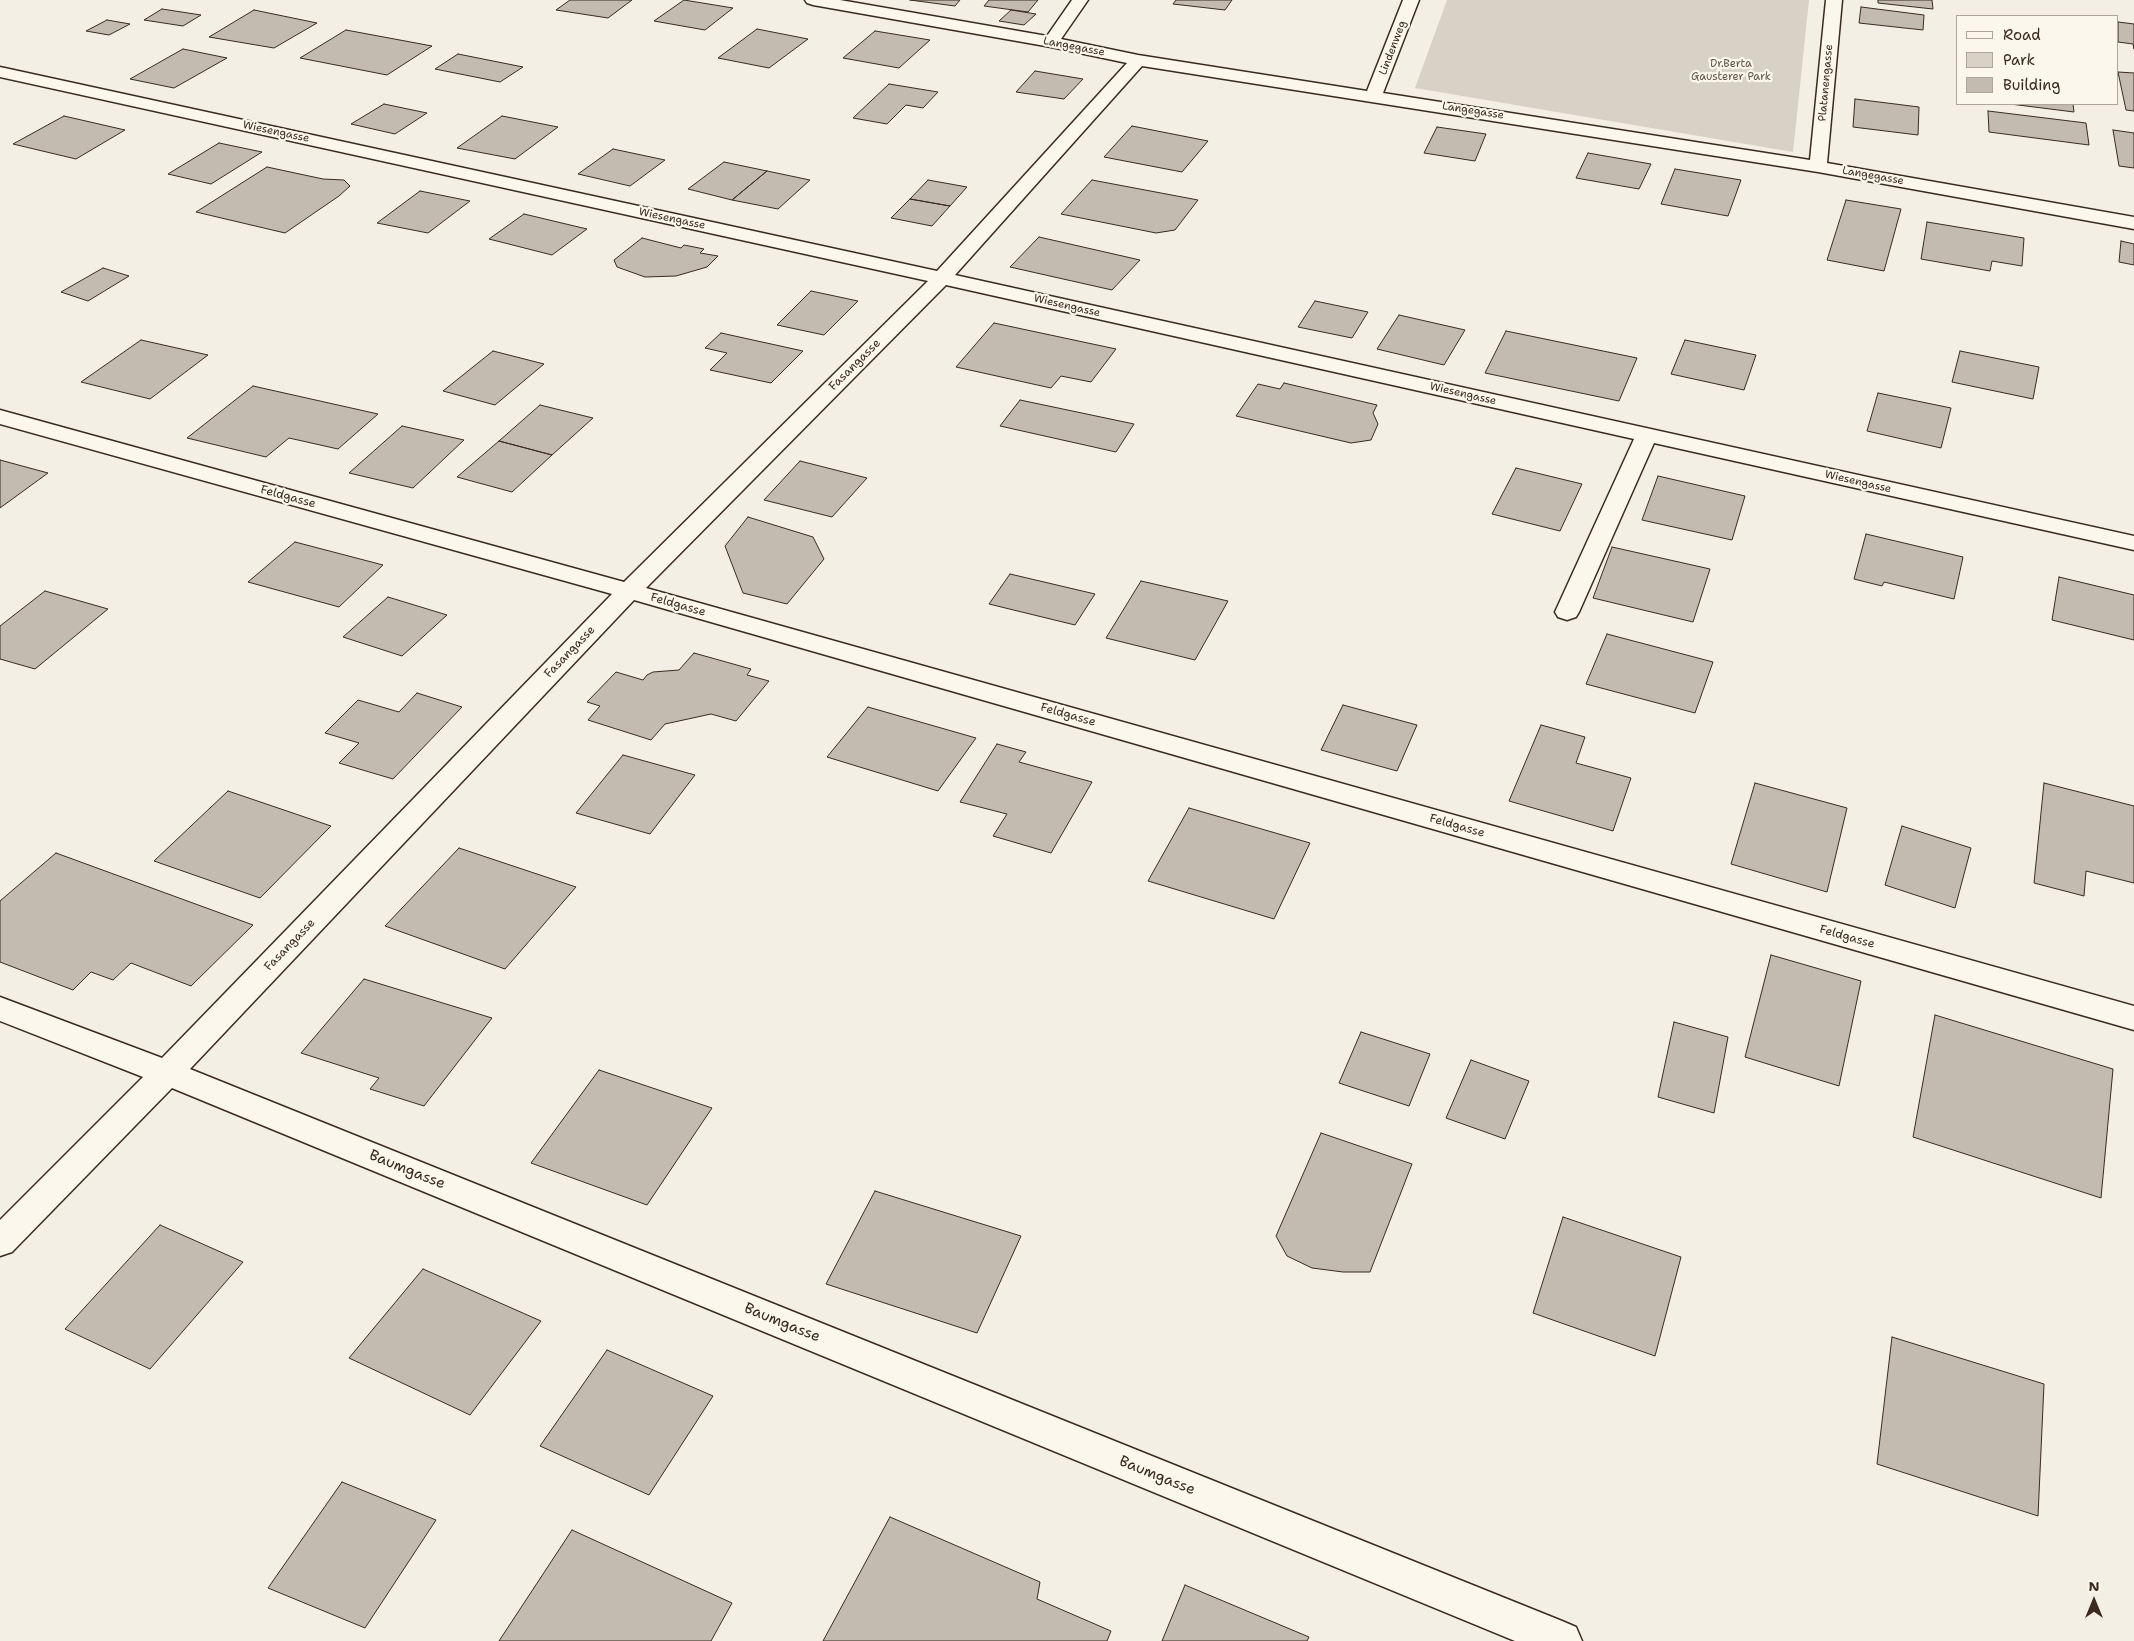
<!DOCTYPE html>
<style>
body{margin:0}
#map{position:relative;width:2134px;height:1641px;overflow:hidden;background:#f3efe4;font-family:"Shantell Sans",sans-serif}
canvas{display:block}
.legend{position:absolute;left:1956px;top:15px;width:162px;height:90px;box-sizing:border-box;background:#fbf7ec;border:1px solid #aea59a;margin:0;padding:6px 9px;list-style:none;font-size:15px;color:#3b2a1e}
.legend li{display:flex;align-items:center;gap:10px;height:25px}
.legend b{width:25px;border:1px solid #aea59a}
.north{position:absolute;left:2069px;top:1576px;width:50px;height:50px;-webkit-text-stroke:4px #fbf7ec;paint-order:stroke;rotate:0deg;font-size:14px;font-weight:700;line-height:20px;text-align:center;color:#3b2a1e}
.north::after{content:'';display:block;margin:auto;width:18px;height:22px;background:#3b2a1e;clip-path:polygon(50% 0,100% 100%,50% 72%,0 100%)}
</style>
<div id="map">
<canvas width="2134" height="1641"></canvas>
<ul class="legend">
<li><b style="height:6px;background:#fbf7ec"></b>Road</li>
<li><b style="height:14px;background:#d8d1c6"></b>Park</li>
<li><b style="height:14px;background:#c3bbb0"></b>Building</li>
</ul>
<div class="north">N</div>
</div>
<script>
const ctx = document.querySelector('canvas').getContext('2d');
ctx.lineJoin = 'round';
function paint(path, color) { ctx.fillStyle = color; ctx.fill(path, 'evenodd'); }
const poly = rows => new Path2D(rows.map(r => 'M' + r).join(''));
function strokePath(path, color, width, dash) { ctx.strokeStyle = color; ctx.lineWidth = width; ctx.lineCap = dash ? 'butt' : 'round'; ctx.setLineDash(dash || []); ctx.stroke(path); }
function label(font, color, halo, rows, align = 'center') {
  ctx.font = font + ' "Shantell Sans",sans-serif'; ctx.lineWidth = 4.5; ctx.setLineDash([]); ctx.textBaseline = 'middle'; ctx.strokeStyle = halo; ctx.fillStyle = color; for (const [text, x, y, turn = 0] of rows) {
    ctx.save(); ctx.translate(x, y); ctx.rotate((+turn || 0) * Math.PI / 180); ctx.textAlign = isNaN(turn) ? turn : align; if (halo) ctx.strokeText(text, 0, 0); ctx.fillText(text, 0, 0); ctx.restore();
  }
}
paint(poly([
 [1447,0,1809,0,1793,152,1415,88]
]), '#d8d1c6');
const building = poly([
 [570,0,632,0,608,18,556,10,570,0],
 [684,0,733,8,705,30,654,21,684,0],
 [910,0,960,0,955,6,910,0],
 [989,0,1038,0,1028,12,984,6,989,0],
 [1176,0,1232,0,1225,10,1173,4,1176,0],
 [1878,0,1932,0,1933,9,1878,3,1878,0],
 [1861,7,1924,15,1923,30,1859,23,1861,7],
 [162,9,201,15,183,26,144,20,162,9],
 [254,10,317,23,274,48,209,37,254,10],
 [1011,10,1036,14,1024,25,999,21,1011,10],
 [107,20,130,24,109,35,86,31,107,20],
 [2118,22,2134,24,2134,49,2133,44,2118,42,2118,22],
 [757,29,808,39,769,68,718,58,757,29],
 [346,30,432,46,387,75,300,58,346,30],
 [875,31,930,40,899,68,843,58,875,31],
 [183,49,227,58,174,88,130,79,183,49],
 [458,54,523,67,500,82,435,69,458,54],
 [1035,71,1083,79,1064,99,1016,92,1035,71],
 [2118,72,2134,73,2134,111,2126,110,2118,72],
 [889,84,938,92,923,108,906,105,887,124,853,118,889,84],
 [1855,99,1919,107,1918,135,1853,127,1855,99],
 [384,104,427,113,395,134,351,124,384,104],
 [2010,104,2073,104,2074,112,2010,104],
 [1988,111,2086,123,2089,145,1989,132,1988,111],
 [64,116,125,130,76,159,13,144,64,116],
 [502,116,558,127,515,159,457,148,502,116],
 [1132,126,1208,141,1182,172,1104,157,1132,126],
 [1437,127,1486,134,1475,161,1424,153,1437,127],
 [2113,130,2134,133,2134,168,2119,166,2113,130],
 [219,143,262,152,211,184,168,174,219,143],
 [613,149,665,160,630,186,578,174,613,149],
 [1588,153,1651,164,1639,189,1576,178,1588,153],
 [724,162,767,171,732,200,688,189,724,162],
 [267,167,323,179,344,180,350,186,339,196,285,233,196,212,267,167],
 [1675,169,1741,180,1728,216,1661,204,1675,169],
 [767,171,810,180,778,209,732,200,767,171],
 [928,180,967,187,950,206,910,199,928,180],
 [1092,180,1198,200,1175,230,1156,233,1061,214,1092,180],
 [420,191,470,201,428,233,377,223,420,191],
 [910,199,950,206,932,226,891,218,910,199],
 [1846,200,1901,209,1884,271,1827,260,1846,200],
 [524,214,587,229,552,255,489,239,524,214],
 [1927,222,2024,238,2022,266,1992,261,1990,271,1921,259,1927,222],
 [1039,237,1140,260,1112,290,1010,267,1039,237],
 [642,238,681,248,684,245,704,249,700,253,718,256,707,267,676,276,645,277,617,267,614,260,642,238],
 [2121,241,2134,244,2134,265,2119,262,2121,241],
 [103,268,129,276,88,301,61,292,103,268],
 [811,291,858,301,824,335,777,325,811,291],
 [1315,301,1368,312,1352,338,1298,327,1315,301],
 [1399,315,1465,330,1444,365,1377,349,1399,315],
 [994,323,1116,349,1091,382,1061,376,1051,388,956,367,994,323],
 [1506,331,1637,358,1619,401,1485,373,1506,331],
 [721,333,803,351,771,383,710,370,727,353,705,348,721,333],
 [141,340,208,355,150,399,81,382,141,340],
 [1685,340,1756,355,1744,390,1671,374,1685,340],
 [493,351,544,364,495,405,443,391,493,351],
 [1960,351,2039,367,2033,399,1952,382,1960,351],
 [1284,383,1377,405,1373,413,1378,424,1371,440,1351,443,1236,416,1258,384,1280,389,1284,383],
 [253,386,378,414,338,449,289,438,266,457,187,438,253,386],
 [1878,393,1951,408,1941,448,1867,431,1878,393],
 [1020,400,1134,424,1116,452,1000,426,1020,400],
 [540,405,593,418,552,455,499,441,540,405],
 [402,426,464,440,413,488,349,473,402,426],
 [499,441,552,455,512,492,457,477,499,441],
 [0,460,48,473,0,508,0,460],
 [800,461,867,478,832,517,764,500,800,461],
 [1516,468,1582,484,1560,531,1492,514,1516,468],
 [1658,476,1745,496,1732,540,1642,520,1658,476],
 [748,517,813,537,824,559,787,604,743,593,725,546,748,517],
 [1866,534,1963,557,1954,599,1884,582,1882,586,1854,579,1866,534],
 [295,542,383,565,339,607,248,582,295,542],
 [1612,547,1710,569,1693,622,1593,598,1612,547],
 [1010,574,1095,594,1075,625,989,604,1010,574],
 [2059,577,2134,595,2134,640,2052,620,2059,577],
 [1141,581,1228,601,1195,660,1106,638,1141,581],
 [45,591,108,609,35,669,0,659,0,626,45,591],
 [388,597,447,615,402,656,343,637,388,597],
 [1607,634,1713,662,1695,713,1586,684,1607,634],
 [694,653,751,669,747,675,769,681,736,721,711,714,665,724,651,740,588,720,600,706,587,702,616,672,643,680,647,675,653,672,679,670,694,653],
 [417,693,462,707,393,779,339,763,359,743,325,733,358,700,399,712,417,693],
 [1343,705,1417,725,1397,771,1321,750,1343,705],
 [868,707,976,738,938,791,827,757,868,707],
 [1541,725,1585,737,1576,763,1631,778,1613,831,1509,801,1541,725],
 [997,744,1026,752,1019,762,1092,782,1051,853,993,836,1007,814,960,802,997,744],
 [623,755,695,775,650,834,576,813,623,755],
 [1755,783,1847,808,1827,892,1731,864,1755,783],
 [2044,783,2134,806,2134,883,2086,871,2084,896,2034,883,2044,783],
 [228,791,331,826,260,898,154,861,228,791],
 [1189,808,1310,843,1274,919,1148,881,1189,808],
 [1902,826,1971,848,1955,908,1885,885,1902,826],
 [459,848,576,887,505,969,385,926,459,848],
 [56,853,253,925,191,986,131,963,113,980,91,972,73,990,0,962,0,901,56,853],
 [1771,955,1861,981,1839,1086,1745,1057,1771,955],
 [364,979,492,1018,424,1106,370,1089,379,1078,301,1053,364,979],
 [1935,1015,2113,1069,2101,1198,1913,1137,1935,1015],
 [1674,1022,1728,1037,1714,1113,1658,1097,1674,1022],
 [1361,1032,1430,1054,1409,1106,1339,1083,1361,1032],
 [1471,1060,1529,1081,1505,1139,1446,1118,1471,1060],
 [599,1070,712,1108,647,1205,531,1163,599,1070],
 [1321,1133,1412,1164,1370,1272,1343,1272,1312,1268,1287,1256,1276,1236,1321,1133],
 [875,1191,1021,1236,977,1333,826,1284,875,1191],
 [1563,1217,1681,1257,1655,1356,1533,1313,1563,1217],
 [160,1225,243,1262,150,1369,65,1329,160,1225],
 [423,1269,541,1321,470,1415,349,1358,423,1269],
 [1892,1337,2044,1384,2038,1516,1877,1464,1892,1337],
 [607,1350,713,1396,649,1495,540,1446,607,1350],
 [342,1482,436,1520,365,1628,268,1588,342,1482],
 [890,1517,1040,1582,1037,1599,1111,1631,1107,1641,823,1641,890,1517],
 [572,1530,732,1603,711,1641,499,1641,572,1530],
 [1185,1585,1309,1637,1307,1641,1162,1641,1185,1585]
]);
paint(building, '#c3bbb0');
strokePath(building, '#3b2a1e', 1);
const minor = poly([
 [805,0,840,0,1047,36,1072,0,1088,0,1061,39,1138,55,1367,91,1403,0,1419,0,1383,93,1810,160,1826,0,1842,0,1827,163,2134,217,2134,229,1818,172,1142,66,955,275,2134,536,2134,550,1654,443,1579,612,1576,617,1567,620,1558,617,1555,612,1634,439,946,285,646,588,2134,1006,2134,1030,634,600,190,1069,1562,1621,1576,1627,1582,1641,1515,1641,172,1088,12,1252,0,1256,0,1220,143,1077,0,1021,0,997,162,1058,612,594,0,424,0,410,624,582,928,281,0,77,0,67,937,271,1127,63,1051,47,813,5,807,3,805,0]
]);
strokePath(minor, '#3b2a1e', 3);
paint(minor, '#fbf7ec');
label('11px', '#3b2a1e', '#fbf7ec', [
 ["Langegasse",1074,47,11],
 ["Lindenweg",1393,48,-69],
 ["Platanengasse",1826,83,-85],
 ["Langegasse",1473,111,9],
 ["Wiesengasse",276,132,12],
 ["Langegasse",1873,176,10],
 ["Wiesengasse",672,219,12],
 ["Wiesengasse",1067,306,13],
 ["Wiesengasse",1463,394,13],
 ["Wiesengasse",1858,482,13]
]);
label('11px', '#625448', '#fbf7ec', [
 ["Dr.Berta",1731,64],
 ["Gausterer Park",1731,77]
]);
label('12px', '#3b2a1e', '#fbf7ec', [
 ["Fasangasse",855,365,-45],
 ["Feldgasse",288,497,15],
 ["Feldgasse",678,605,16],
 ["Fasangasse",570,652,-46],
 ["Feldgasse",1068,715,16],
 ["Feldgasse",1457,826,16],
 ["Feldgasse",1847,937,16],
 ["Fasangasse",290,945,-46]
]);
label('15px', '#3b2a1e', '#fbf7ec', [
 ["Baumgasse",407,1170,22],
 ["Baumgasse",782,1323,22],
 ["Baumgasse",1157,1476,22]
]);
</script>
